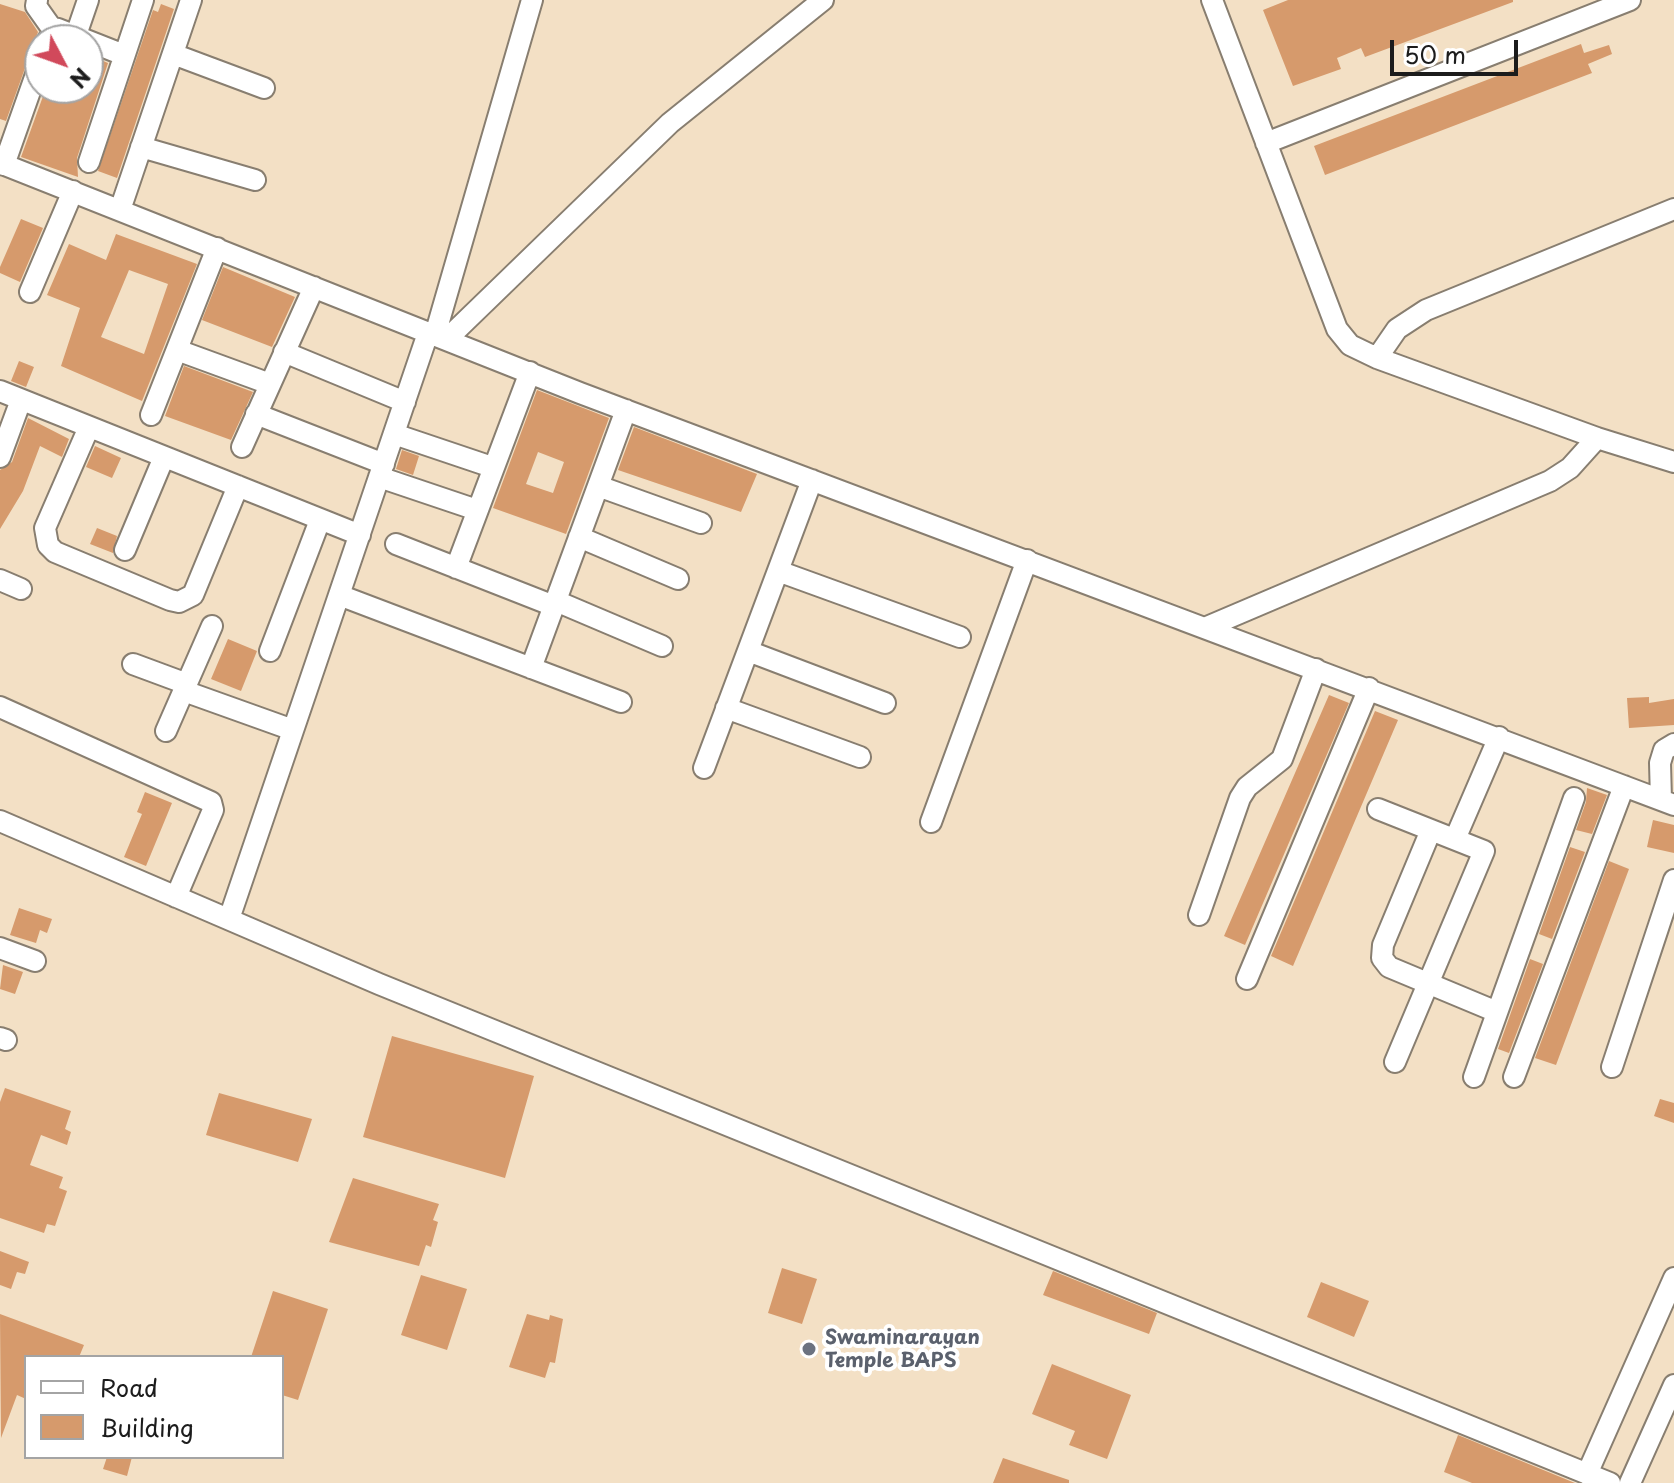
<!DOCTYPE html>
<style>
body{margin:0}
#map{position:relative;width:1674px;height:1483px;overflow:hidden;background:#f3e0c5;font-family:"Playpen Sans",sans-serif}
canvas{display:block}
.legend{position:absolute;left:24px;top:1355px;width:260px;height:104px;box-sizing:border-box;background:#fff;border:2px solid #a4a4a4;margin:0;padding:10px 14px;list-style:none;font-size:24px;color:#1c1c1c}
.legend li{display:flex;align-items:center;gap:16px;height:40px}
.legend b{width:40px;border:2px solid #a4a4a4}
.north{position:absolute;left:24px;top:24px;width:80px;height:80px;box-sizing:border-box;background:#fff;border:2px solid #a4a4a4;border-radius:50%;rotate:131deg;font-size:22px;font-weight:700;line-height:32px;text-align:center;color:#1c1c1c}
.north::after{content:'';display:block;margin:auto;width:28px;height:36px;background:#d1495b;clip-path:polygon(50% 0,100% 100%,50% 72%,0 100%)}
.scale{position:absolute;left:1390px;top:40px;width:128px;height:36px;box-sizing:border-box;border:4px solid #1c1c1c;border-top:0;padding-left:10px;font-size:24px;line-height:28px;white-space:nowrap;color:#1c1c1c;-webkit-text-stroke:6px #fff;paint-order:stroke}
</style>
<div id="map">
<canvas width="1674" height="1483"></canvas>
<ul class="legend">
<li><b style="height:10px;background:#fff"></b>Road</li>
<li><b style="height:22px;background:#d69a6c"></b>Building</li>
</ul>
<div class="north">N</div>
<div class="scale">50 m</div>
</div>
<script>
const ctx = document.querySelector('canvas').getContext('2d');
ctx.lineJoin = 'round';
function paint(path, color) { ctx.fillStyle = color; ctx.fill(path, 'evenodd'); }
const poly = rows => new Path2D(rows.map(r => 'M' + r).join(''));
function strokePath(path, color, width, dash) { ctx.strokeStyle = color; ctx.lineWidth = width; ctx.lineCap = dash ? 'butt' : 'round'; ctx.setLineDash(dash || []); ctx.stroke(path); }
function label(font, color, halo, rows, align = 'center') {
  ctx.font = font + ' "Playpen Sans",sans-serif'; ctx.lineWidth = 8; ctx.setLineDash([]); ctx.textBaseline = 'middle'; ctx.strokeStyle = halo; ctx.fillStyle = color; for (const [text, x, y, turn = 0] of rows) {
    ctx.save(); ctx.translate(x, y); ctx.rotate((+turn || 0) * Math.PI / 180); ctx.textAlign = isNaN(turn) ? turn : align; if (halo) ctx.strokeText(text, 0, 0); ctx.fillText(text, 0, 0); ctx.restore();
  }
}
paint(poly([
 [1288,0,1513,0,1513,2,1365,57,1361,48,1337,58,1341,69,1293,86,1263,10],
 [0,4,25,12,38,32,6,121,0,119],
 [161,4,174,9,117,178,98,171,153,10,158,12],
 [1581,44,1584,53,1609,45,1612,54,1588,64,1592,73,1325,175,1314,146],
 [89,55,108,63,77,158,78,177,21,157,46,88,88,88],
 [21,219,43,228,20,282,0,273,0,267],
 [116,234,197,264,142,401,61,366,80,308,47,295,69,244,106,260],
 [129,270,168,284,144,354,101,337],
 [223,267,295,297,272,347,202,320],
 [19,361,34,367,26,387,11,381],
 [184,366,253,392,231,440,165,416],
 [537,390,609,418,566,534,493,508],
 [538,452,564,462,553,493,526,484],
 [28,418,69,439,62,457,40,446,23,491,0,529,0,470,12,462],
 [634,427,757,474,741,512,618,470],
 [95,446,121,458,112,478,86,467],
 [402,450,419,456,413,475,396,469],
 [97,528,117,536,113,553,90,544],
 [228,639,257,651,241,691,211,679],
 [1329,695,1349,703,1245,945,1224,936],
 [1649,697,1649,703,1674,699,1674,725,1629,728,1627,698],
 [1375,711,1398,720,1293,966,1271,956],
 [1587,788,1607,795,1592,834,1576,830,1586,802],
 [145,792,172,803,146,866,124,857,142,814,137,812],
 [1653,820,1674,825,1674,853,1647,847],
 [1570,847,1585,852,1552,939,1539,934],
 [1609,861,1629,869,1556,1065,1535,1058],
 [19,908,52,919,47,933,40,930,36,943,10,935],
 [1530,959,1543,964,1509,1053,1498,1049],
 [3,965,23,972,15,994,0,989],
 [392,1036,534,1076,505,1178,363,1137],
 [5,1088,71,1111,65,1129,71,1132,67,1145,41,1135,30,1165,63,1177,59,1188,67,1191,55,1226,47,1224,44,1233,0,1218,0,1102],
 [219,1093,312,1119,298,1162,206,1135],
 [1660,1099,1674,1103,1674,1123,1654,1116],
 [353,1178,439,1204,433,1220,438,1222,431,1247,426,1245,419,1266,329,1242],
 [0,1251,29,1262,25,1274,17,1272,11,1289,0,1285],
 [782,1268,817,1279,802,1324,768,1313],
 [1053,1271,1157,1313,1149,1334,1043,1295],
 [421,1275,467,1289,447,1350,401,1335],
 [1321,1282,1369,1301,1354,1337,1307,1317],
 [273,1291,328,1309,298,1400,282,1395,282,1357,251,1357],
 [0,1314,84,1345,79,1357,26,1357,26,1399,17,1395,1,1438],
 [527,1314,549,1320,550,1315,563,1319,555,1363,550,1362,545,1378,509,1367],
 [1052,1364,1131,1395,1107,1459,1069,1445,1075,1431,1032,1414],
 [1458,1435,1575,1483,1472,1483,1444,1472],
 [107,1457,132,1457,127,1476,103,1469],
 [1003,1458,1069,1480,1069,1483,993,1483]
]), '#d69a6c');
const minor = poly([
 [37,0,36,6,53,30],
 [1212,0,1337,329,1350,345,1377,358,1597,438,1674,462],
 [76,35,88,0],
 [48,40,58,29,124,55],
 [173,54,264,88],
 [1266,143,1630,0],
 [141,147,255,180],
 [89,162,143,0],
 [0,163,580,393,1674,805],
 [4,165,40,63],
 [120,210,191,0],
 [30,292,73,191],
 [435,335,532,0],
 [447,339,670,123,823,0],
 [177,350,270,384],
 [284,352,405,402],
 [1377,358,1397,329,1426,310,1674,209],
 [0,391,360,535],
 [256,414,384,464],
 [151,415,217,248],
 [89,427,45,528,48,545,55,552,170,600,179,602,193,595,238,486],
 [394,434,492,467],
 [242,447,314,287],
 [0,457,21,400],
 [379,477,477,510],
 [598,486,701,523],
 [579,537,678,579],
 [396,544,554,606],
 [125,550,164,457],
 [456,568,530,372],
 [778,571,960,637],
 [0,580,21,589],
 [339,595,621,702],
 [556,601,662,646],
 [1207,627,1550,481,1570,468,1597,438],
 [270,651,320,520],
 [748,651,885,703],
 [133,664,187,684],
 [531,668,626,410],
 [184,691,293,730],
 [0,707,211,802,213,810,176,897],
 [726,708,860,757],
 [166,731,212,626],
 [704,768,812,480],
 [1661,800,1660,763,1664,750,1674,744],
 [1378,809,1484,851,1395,1062],
 [0,821,379,984,1610,1483],
 [931,822,1027,560],
 [1431,830,1383,945,1382,958,1389,967,1497,1012],
 [1455,839,1499,737],
 [1199,915,1240,798,1247,787,1282,759,1316,669],
 [229,919,428,333],
 [0,948,35,961],
 [1247,979,1369,688],
 [0,1038,6,1040],
 [1612,1067,1674,880],
 [1474,1077,1574,798],
 [1514,1077,1624,786],
 [1587,1474,1674,1278],
 [1630,1483,1674,1385]
]);
strokePath(minor, '#887e70', 24);
strokePath(minor, '#fff', 20);
for (const [x, y, r, color] of [
 [809,1349,8,"#6b7280"]
]) { const dot = new Path2D(); dot.arc(x, y, r, 0, 2 * Math.PI); ctx.fillStyle = color; ctx.fill(dot); strokePath(dot, '#fff', 3); }
label('bold 20px', '#5b616d', '#fff', [
 ["Swaminarayan",825,1338],
 ["Temple BAPS",825,1361]
], 'left');
</script>
